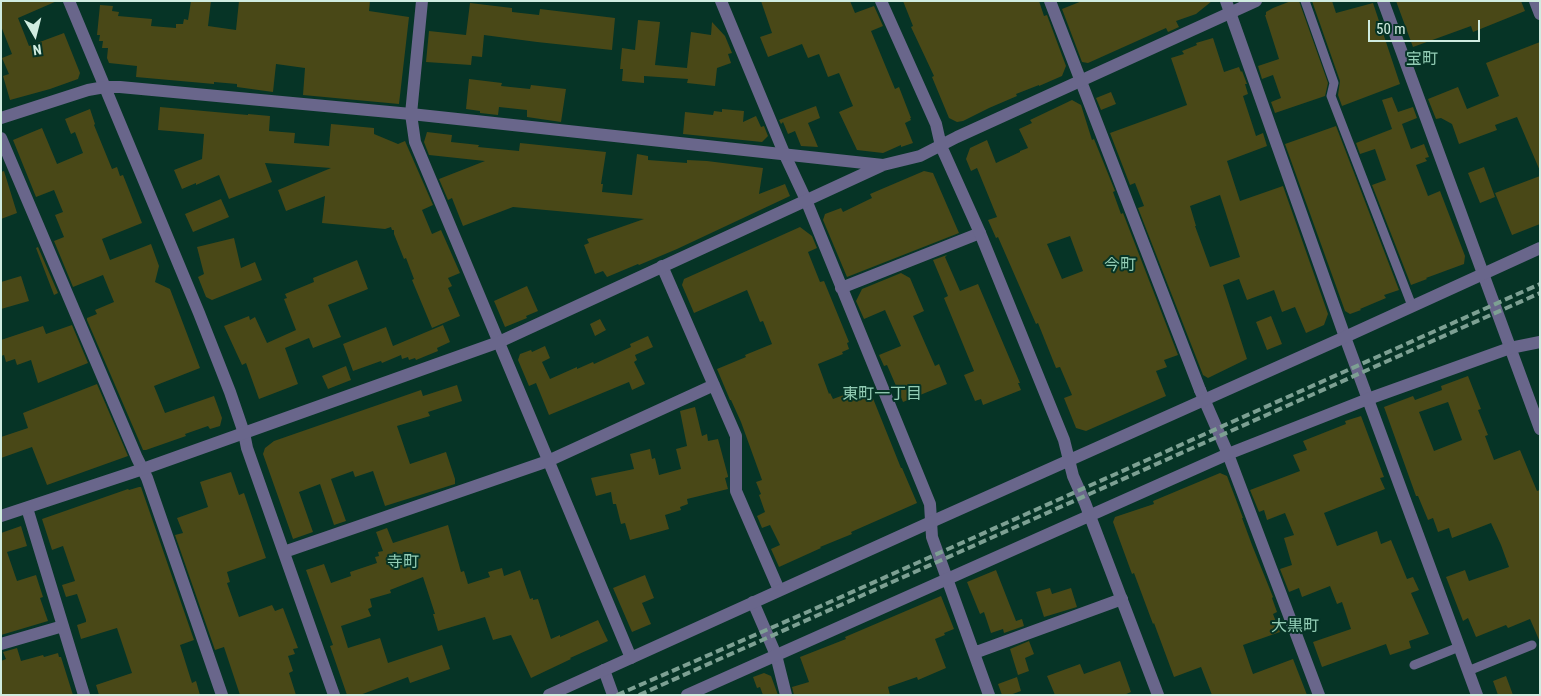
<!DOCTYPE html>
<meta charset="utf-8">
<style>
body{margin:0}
#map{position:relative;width:1541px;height:696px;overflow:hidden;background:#063426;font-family:"Roboto Condensed",sans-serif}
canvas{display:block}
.frame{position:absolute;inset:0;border:2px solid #d0ece0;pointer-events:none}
.north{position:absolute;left:10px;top:10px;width:50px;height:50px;-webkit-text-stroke:4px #063426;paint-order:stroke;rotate:172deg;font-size:14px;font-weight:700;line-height:20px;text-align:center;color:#d0ece0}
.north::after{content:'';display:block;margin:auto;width:18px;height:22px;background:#d0ece0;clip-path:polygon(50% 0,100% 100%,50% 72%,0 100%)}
.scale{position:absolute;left:1368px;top:20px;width:112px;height:22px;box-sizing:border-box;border:2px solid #d0ece0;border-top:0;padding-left:6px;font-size:15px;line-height:18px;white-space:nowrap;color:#d0ece0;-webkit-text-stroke:4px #063426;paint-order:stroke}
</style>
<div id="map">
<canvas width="1541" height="696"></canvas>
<div class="frame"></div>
<div class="north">N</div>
<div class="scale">50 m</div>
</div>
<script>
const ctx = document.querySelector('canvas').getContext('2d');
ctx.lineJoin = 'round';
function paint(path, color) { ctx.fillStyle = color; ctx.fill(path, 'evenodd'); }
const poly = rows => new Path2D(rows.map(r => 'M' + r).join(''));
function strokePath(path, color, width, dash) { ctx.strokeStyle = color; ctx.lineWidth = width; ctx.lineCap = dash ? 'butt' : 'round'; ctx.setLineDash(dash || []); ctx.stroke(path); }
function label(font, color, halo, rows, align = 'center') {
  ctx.font = font + ' "Roboto Condensed","Noto Sans JP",sans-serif'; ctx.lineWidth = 4; ctx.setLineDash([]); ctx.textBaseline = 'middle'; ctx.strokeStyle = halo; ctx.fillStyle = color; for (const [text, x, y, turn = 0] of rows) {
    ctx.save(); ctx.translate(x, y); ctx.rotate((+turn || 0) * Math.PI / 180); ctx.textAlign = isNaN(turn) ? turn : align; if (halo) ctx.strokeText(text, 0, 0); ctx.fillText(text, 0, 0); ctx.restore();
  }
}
paint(poly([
 [1,1,57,1,18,18,29,46,64,33,80,73,78,79,50,89,10,100,3,76,9,74,2,58,12,54,1,26],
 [191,1,211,1,208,26,236,30,239,1,370,1,369,11,409,17,399,104,303,95,305,68,276,64,273,92,237,87,237,84,214,82,214,84,136,77,137,66,109,63,107,58,108,48,102,48,103,41,99,41,100,35,97,35,100,5,113,6,112,11,119,12,118,16,152,19,151,26,176,28,176,24,183,24,184,19,188,20],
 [761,1,850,1,855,13,874,6,883,26,871,31,895,89,899,87,911,118,910,118,911,120,905,123,913,143,901,147,901,145,883,153,857,150,839,112,853,106,839,73,828,77,819,54,808,58,802,44,768,57,760,37,772,33],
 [903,1,1039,1,1044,16,1047,15,1066,66,1062,76,1039,86,1039,85,1016,94,1017,96,989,108,963,121,957,122,949,118,932,77,934,76,911,27,913,26],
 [1082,1,1212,1,1196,14,1176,21,1179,27,1168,32,1166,28,1088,63,1082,62,1062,9],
 [1291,1,1299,1,1328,83,1325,96,1275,113,1271,102,1281,98,1273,75,1262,79,1258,66,1279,59,1265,15,1266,15,1266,12,1273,8],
 [1312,1,1332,1,1336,13,1373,3,1400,84,1342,106,1338,95,1340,81],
 [1396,1,1521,1,1525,11,1473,32,1471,26,1413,47],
 [470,3,512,8,512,12,539,15,540,9,615,18,612,50,537,42,484,35,482,57,472,56,471,65,426,62,429,31,466,35],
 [638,20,660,22,655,65,687,68,691,32,711,35,712,22,725,36,732,53,728,54,731,63,717,68,715,86,687,83,688,79,644,76,644,83,622,81,623,69,620,69,622,48,635,50],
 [1213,38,1224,72,1239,67,1241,72,1242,71,1247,84,1245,84,1248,94,1243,96,1256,136,1263,133,1267,146,1227,161,1240,201,1283,186,1328,314,1324,325,1306,333,1295,307,1282,312,1274,290,1247,300,1239,279,1223,285,1247,359,1208,378,1203,375,1138,208,1144,206,1135,183,1130,185,1110,133,1187,105,1171,58,1184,54,1182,51,1197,45,1196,43],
 [1220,195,1240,257,1210,267,1195,226,1196,226,1190,206],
 [1540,42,1540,171,1517,117,1495,125,1497,130,1459,144,1452,124,1441,118,1436,119,1428,99,1458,87,1467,109,1499,96,1486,63],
 [469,79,502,83,501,86,530,89,531,85,566,89,561,122,527,117,527,110,499,107,498,115,480,113,480,111,466,109],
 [1111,92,1116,104,1101,110,1096,98],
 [1392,97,1398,112,1413,107,1417,118,1402,124,1411,149,1424,144,1429,157,1425,158,1427,161,1416,165,1428,196,1440,191,1465,256,1464,264,1426,278,1427,279,1411,285,1372,185,1386,180,1375,149,1360,154,1356,143,1392,129,1382,100],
 [1072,100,1081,105,1092,140,1094,139,1115,191,1113,192,1121,214,1123,213,1178,355,1164,360,1167,367,1156,371,1166,396,1086,431,1076,428,1064,398,1072,395,1060,367,1056,368,1038,323,1036,324,998,237,996,238,988,220,997,217,977,168,971,171,966,159,970,148,987,140,996,163,1020,152,1020,151,1028,148,1019,129,1032,123,1030,120],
 [1070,236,1083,271,1062,279,1047,244],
 [816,106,820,118,808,123,818,147,801,146,795,131,788,134,783,122,781,124,779,120],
 [160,107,248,115,248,114,270,116,269,131,295,133,294,143,329,146,331,124,374,128,374,134,398,144,405,141,433,205,422,210,432,234,441,230,460,273,448,278,452,286,448,288,460,316,432,328,412,280,414,279,406,258,404,259,394,234,394,230,392,230,391,227,385,229,322,223,325,196,286,211,278,190,331,168,265,163,272,182,229,199,219,175,196,185,196,183,182,189,174,170,202,159,204,134,158,130],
 [90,109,95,124,94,125,112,169,117,167,120,176,123,175,142,223,102,239,110,260,151,244,159,266,155,282,170,289,200,368,154,386,165,413,214,396,222,418,220,426,210,429,208,426,185,434,186,436,146,450,143,450,87,320,87,318,97,314,95,310,114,302,103,275,73,287,54,241,64,237,55,215,63,212,54,190,36,197,13,140,42,128,57,164,83,153,75,132,71,134,65,119],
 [722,109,744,111,743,122,756,116,761,127,764,126,768,136,762,142,683,134,685,112,713,115,714,111,722,112],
 [1336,126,1399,290,1384,295,1386,298,1360,309,1361,310,1350,314,1345,311,1285,144],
 [427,132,452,135,451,142,479,145,478,147,519,151,520,143,606,152,601,184,603,184,602,192,632,195,637,154,648,156,648,160,687,163,687,160,707,161,763,168,759,194,785,184,790,196,677,249,639,265,638,264,607,277,603,271,595,274,584,245,589,243,587,239,644,219,513,207,463,226,452,198,448,200,439,179,485,161,429,155,424,142],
 [1484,167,1495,197,1480,203,1468,173],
 [4,171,17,213,1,219,1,172],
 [924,171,933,173,959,233,847,277,823,220,825,214,841,208,843,212,872,198,870,194],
 [1540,176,1540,224,1512,235,1495,193],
 [221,199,229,217,193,232,185,214],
 [800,227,812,236,817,248,808,252,820,282,824,281,849,342,847,343,849,349,842,352,843,354,818,364,829,394,830,393,833,399,868,386,901,468,902,468,917,503,851,532,852,534,820,547,821,548,779,567,771,549,780,545,770,525,762,528,757,516,765,512,759,495,761,494,756,482,762,480,741,422,731,400,730,400,717,369,746,357,745,355,772,344,763,321,760,322,747,290,694,313,682,285,684,279],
 [234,238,241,268,255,262,262,280,212,300,206,297,198,277,204,274,197,247],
 [38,247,58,293,54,295,36,248],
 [947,255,945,257,960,291,978,284,1020,383,1018,383,1021,390,983,405,981,399,975,401,964,375,974,371,944,298,948,296,933,260],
 [357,260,368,289,328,305,341,337,313,348,309,338,285,348,298,384,259,399,246,363,242,365,224,326,249,316,250,320,255,317,267,343,296,330,284,299,287,298,285,294,314,282,313,278],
 [901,273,910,278,924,311,913,316,935,366,939,364,947,384,903,402,887,365,884,366,879,355,901,346,885,310,864,319,856,301,862,289],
 [21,276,29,301,1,309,1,282],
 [527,286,538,311,526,316,527,318,505,327,494,301],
 [1271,316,1282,344,1267,350,1256,322],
 [600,319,606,330,595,336,590,324],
 [72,325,88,363,38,383,31,360,17,365,15,359,6,362,4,355,1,356,1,340,43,326,46,334],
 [443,325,450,342,437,348,438,351,416,360,415,358,409,360,408,357,402,359,401,355,382,363,381,361,353,371,343,344,386,327,393,346],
 [648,336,653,347,635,355,637,360,634,362,645,384,632,390,629,382,549,415,536,383,529,386,518,360,520,354,531,350,532,352,545,346,550,358,542,362,550,379,577,367,577,369,593,362,594,364,631,347,630,344],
 [346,366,351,380,328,389,322,376],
 [1468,376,1481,409,1478,410,1488,435,1485,436,1494,460,1520,450,1537,491,1540,490,1540,642,1530,619,1508,628,1506,625,1476,637,1468,618,1463,621,1446,577,1465,570,1469,581,1509,567,1501,545,1491,523,1452,538,1449,528,1438,532,1433,518,1428,520,1418,496,1416,496,1384,407,1413,396,1415,400,1442,390,1441,386],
 [1448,402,1462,440,1434,451,1419,412],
 [97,384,128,456,47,485,32,447,1,458,1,437,28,428,23,413],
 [457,385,462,401,428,412,430,416,397,426,410,464,446,452,455,479,455,484,385,506,373,471,355,477,353,471,331,479,346,521,334,525,320,484,299,492,313,532,293,539,263,454,265,448,274,441,421,390,423,396],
 [695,407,702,436,707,434,708,441,718,439,728,476,728,477,725,478,728,489,687,499,688,504,680,507,681,510,665,515,669,529,630,540,625,523,621,524,616,504,613,504,611,492,596,496,591,478,634,469,630,454,650,449,652,459,655,458,659,475,681,469,676,449,687,446,680,411],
 [1361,416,1384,477,1380,478,1385,489,1324,513,1337,546,1377,531,1381,544,1391,540,1407,579,1413,577,1419,590,1411,593,1429,634,1409,641,1411,648,1390,655,1386,644,1322,667,1313,642,1351,629,1342,602,1337,604,1330,586,1302,597,1299,588,1289,592,1280,569,1292,565,1284,538,1294,535,1285,513,1267,520,1264,510,1259,512,1250,490,1300,471,1293,455,1307,450,1303,441,1346,424,1345,421],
 [231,472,239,495,244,493,266,558,227,572,230,582,227,583,239,617,272,605,275,611,283,608,298,648,293,649,295,654,288,656,293,671,289,673,296,695,240,695,224,647,215,650,175,535,183,533,177,518,208,507,200,482],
 [1220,473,1227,476,1243,518,1242,518,1252,545,1273,597,1272,598,1277,612,1273,614,1280,632,1243,645,1253,674,1293,659,1307,695,1212,695,1201,667,1174,677,1154,623,1153,624,1134,573,1132,574,1113,522,1115,517,1154,504,1153,501],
 [139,487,141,487,149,510,194,640,180,645,192,683,196,681,200,695,99,695,96,685,132,673,117,628,81,639,77,625,86,622,86,620,77,594,66,597,62,585,75,581,63,546,52,550,42,519,128,489,129,490],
 [448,525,461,572,464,571,468,584,490,577,488,572,502,568,504,576,520,570,530,599,533,598,533,600,538,599,551,639,560,635,560,637,598,620,608,641,570,658,571,659,531,678,511,635,493,640,485,617,438,631,433,614,435,614,423,577,390,590,391,593,370,599,372,607,368,609,371,616,341,626,348,648,380,638,388,663,442,645,450,669,410,683,408,677,360,695,347,695,330,646,333,645,306,570,324,564,331,583,351,576,350,572,377,563,375,557,379,556,378,552,383,551,376,532,387,528,393,543],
 [21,526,27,546,7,552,17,581,36,575,43,597,40,598,48,621,1,635,1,533],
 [996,570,1016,621,1022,619,1024,626,1004,633,1003,629,991,633,984,612,980,614,967,582],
 [645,575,654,598,642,603,651,624,632,632,613,588],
 [1050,588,1052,594,1071,588,1077,607,1044,617,1036,592],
 [941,596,954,629,944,633,945,635,935,639,946,668,918,680,917,677,888,687,890,695,794,695,792,687,809,682,800,657,846,639,845,637],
 [1029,641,1034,654,1025,658,1029,671,1018,675,1010,649],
 [17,648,21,661,43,655,44,657,58,653,59,657,61,657,73,695,1,695,1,661,6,659,3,652],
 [1120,661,1131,692,1124,695,1055,695,1047,676,1080,664,1084,674],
 [764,673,771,676,778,695,763,695,760,687,757,688,753,677],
 [1506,676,1513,695,1498,695,1493,681],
 [1017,677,1021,691,1010,695,1002,695,998,684]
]), '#494817');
strokePath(poly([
 [1305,1,1334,83,1331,96,1412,306],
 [1414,665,1459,647],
 [1468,671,1532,645]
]), '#69668b', 9);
strokePath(poly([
 [1050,1,1200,390]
]), '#69668b', 12);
strokePath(poly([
 [69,1,199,313,230,392,244,433,247,448,334,695],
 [422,1,411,114,415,142,631,658],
 [721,1,784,153,806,200,930,504,932,537,989,695],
 [1226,1,1345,337,1477,695],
 [1383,1,1540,429],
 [1535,1,1540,14],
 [1,138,137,458,147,478,222,695],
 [662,266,736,436,736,491,779,590],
 [841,288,980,233],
 [1200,390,1228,454,1319,695],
 [27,508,84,695],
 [284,552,548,461,714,385],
 [753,602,776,655,786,695],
 [1,644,63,626],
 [974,653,1122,599],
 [604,670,613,695]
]), '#69668b', 12);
strokePath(poly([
 [881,1,936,124,941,146,980,233,1064,440,1073,476,1085,503,1158,695],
 [1,118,88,90,105,87,120,87,411,114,883,165],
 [1,516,143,469,499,342,883,165,920,156,957,137,1256,1],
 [549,695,931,522,1345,337,1540,248],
 [687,695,1228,454,1368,399,1510,348,1540,342]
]), '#69668b', 12);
strokePath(poly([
 [617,695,803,614,1540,284],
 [639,695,1540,293]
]), '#7da093', 4, [8, 4]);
label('16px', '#93cdb5', '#063426', [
 ["宝町",1422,60],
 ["今町",1120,266],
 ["東町一丁目",882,395],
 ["寺町",403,563],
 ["大黒町",1295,627]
]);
</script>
